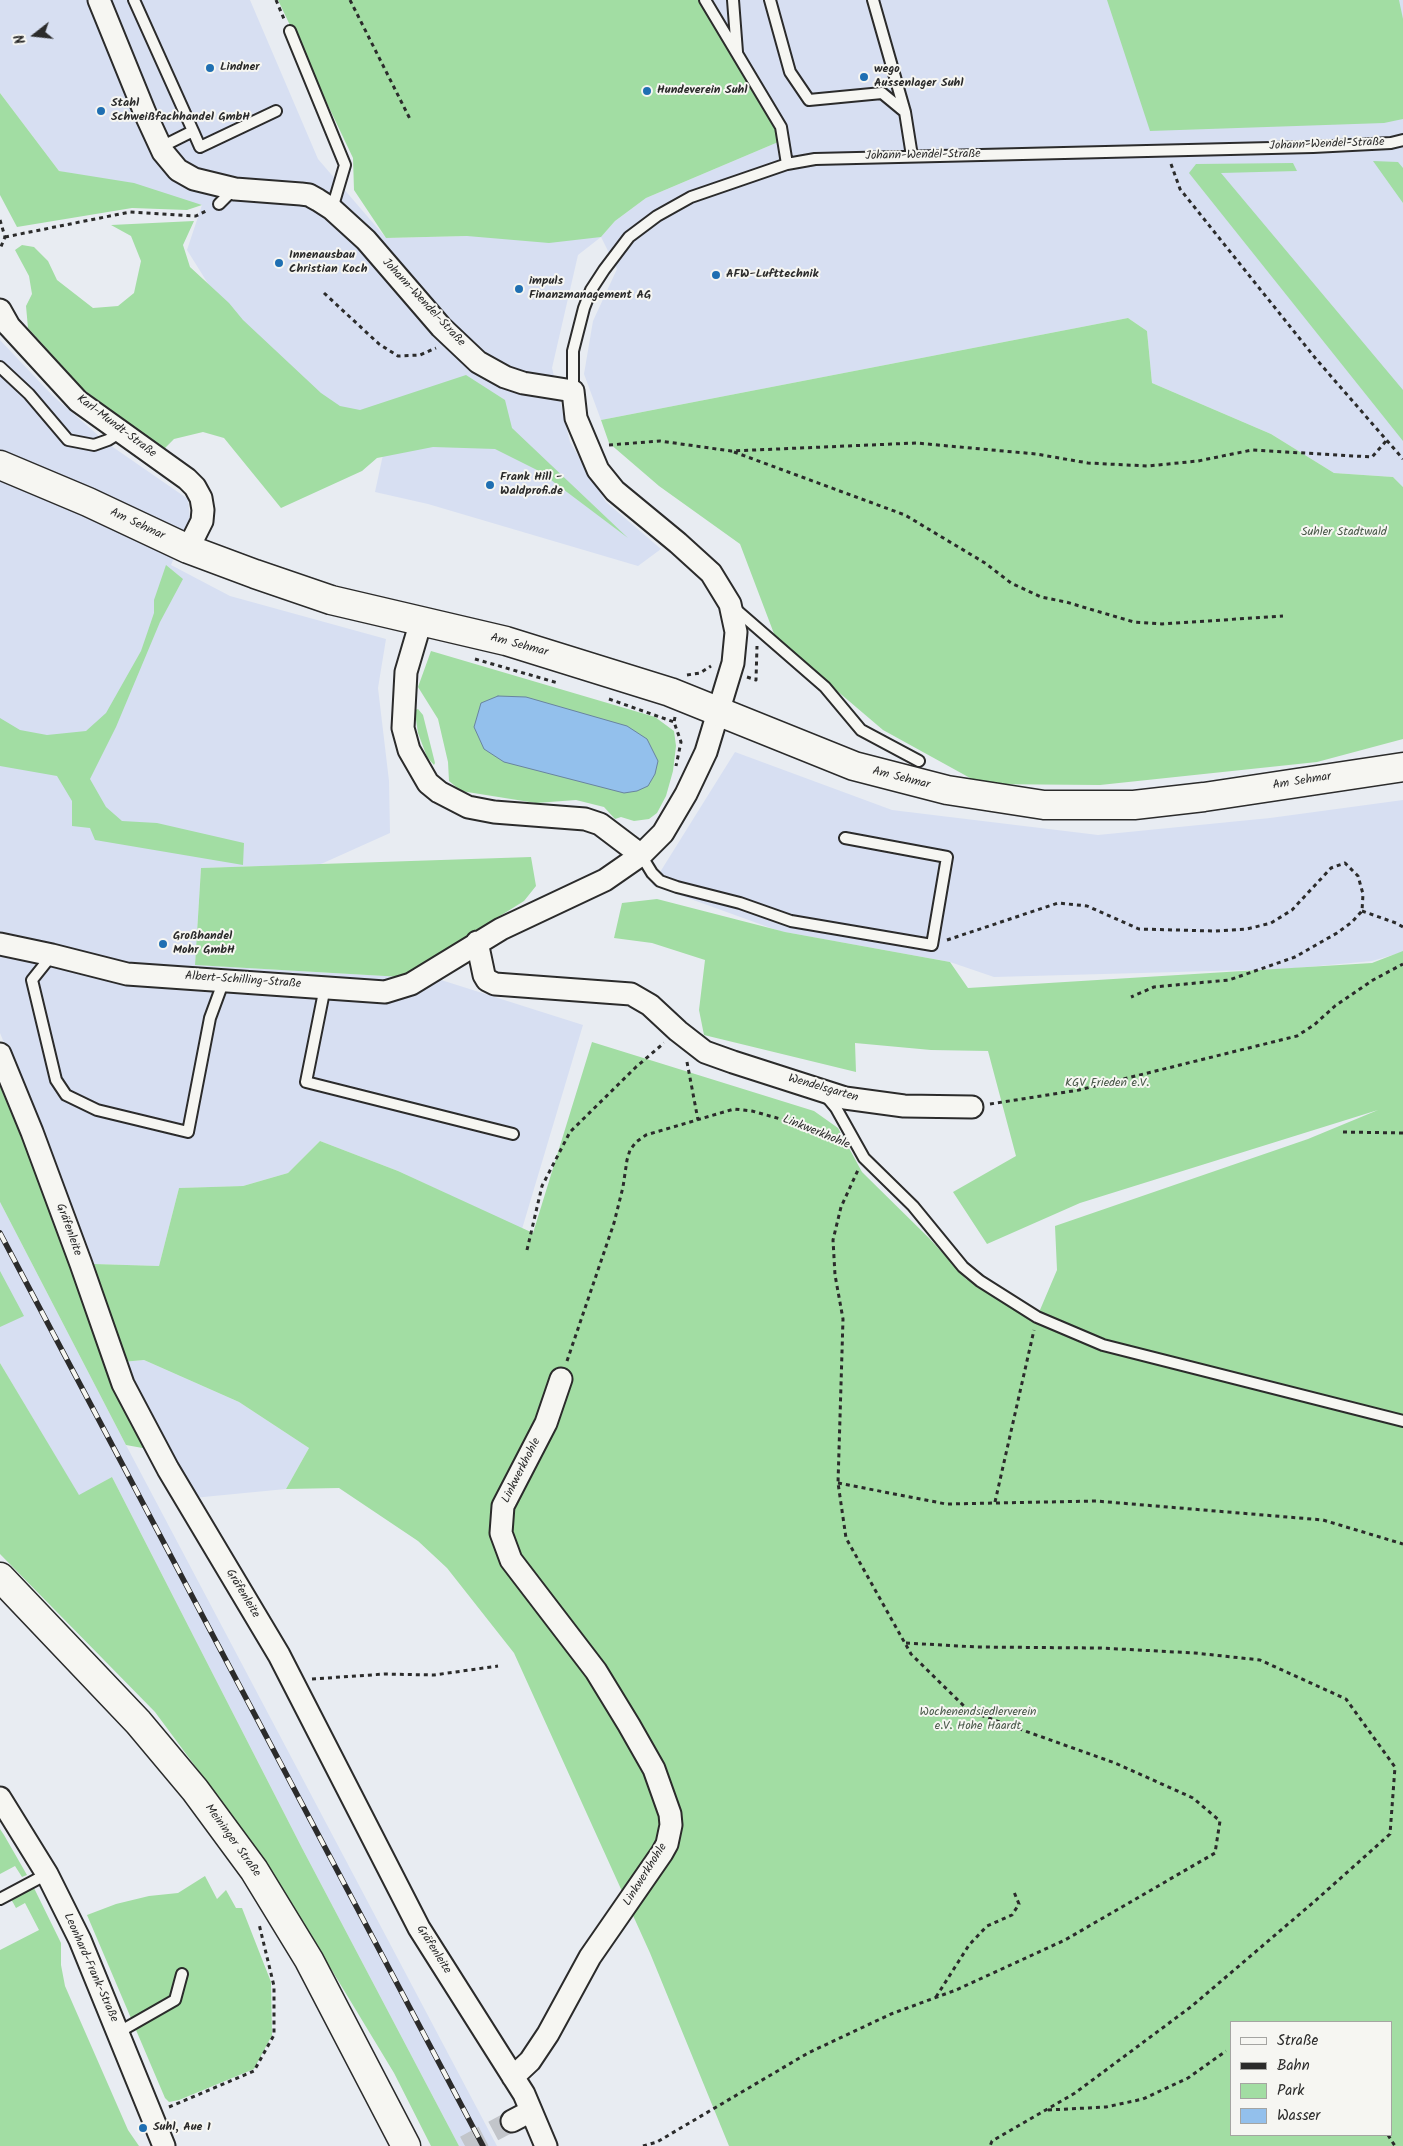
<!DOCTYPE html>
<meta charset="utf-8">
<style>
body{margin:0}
#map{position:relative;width:1403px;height:2146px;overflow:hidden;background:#e8ecf2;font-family:Kalam,sans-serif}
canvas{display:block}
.legend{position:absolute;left:1230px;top:2021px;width:162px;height:115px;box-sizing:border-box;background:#f6f6f2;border:1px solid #a5a5a2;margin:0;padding:6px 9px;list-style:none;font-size:15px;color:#2b2b2b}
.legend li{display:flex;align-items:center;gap:10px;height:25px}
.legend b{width:25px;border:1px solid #a5a5a2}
.north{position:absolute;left:10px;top:10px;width:50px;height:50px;-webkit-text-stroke:4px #f6f6f2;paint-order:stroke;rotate:254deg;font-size:14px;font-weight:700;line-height:20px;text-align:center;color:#2b2b2b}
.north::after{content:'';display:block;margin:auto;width:18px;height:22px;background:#2b2b2b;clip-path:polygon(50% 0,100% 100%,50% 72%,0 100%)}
</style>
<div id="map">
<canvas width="1403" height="2146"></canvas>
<ul class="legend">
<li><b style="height:6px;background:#f6f6f2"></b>Straße</li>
<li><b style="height:6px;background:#2b2b2b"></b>Bahn</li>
<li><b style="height:14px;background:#a2dda3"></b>Park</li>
<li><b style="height:14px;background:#93c0ec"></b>Wasser</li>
</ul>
<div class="north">N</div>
</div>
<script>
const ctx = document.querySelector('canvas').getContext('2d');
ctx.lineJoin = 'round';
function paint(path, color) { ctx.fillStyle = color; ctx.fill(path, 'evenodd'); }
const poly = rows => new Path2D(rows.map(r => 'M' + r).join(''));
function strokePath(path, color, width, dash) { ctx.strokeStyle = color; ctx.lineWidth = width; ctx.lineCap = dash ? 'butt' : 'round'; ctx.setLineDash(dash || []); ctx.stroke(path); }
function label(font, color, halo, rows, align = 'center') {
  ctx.font = font + ' Kalam,sans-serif'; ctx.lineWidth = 4; ctx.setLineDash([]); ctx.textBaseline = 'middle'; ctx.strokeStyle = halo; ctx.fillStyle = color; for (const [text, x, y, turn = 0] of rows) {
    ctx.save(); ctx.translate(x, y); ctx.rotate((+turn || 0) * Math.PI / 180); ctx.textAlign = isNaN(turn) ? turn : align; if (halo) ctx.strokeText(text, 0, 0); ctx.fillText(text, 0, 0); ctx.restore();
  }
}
paint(poly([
 [0,0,250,0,318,159,386,238,467,236,601,237,615,221,646,198,783,140,705,0,1403,0,1403,487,1393,477,1334,473,1271,434,1152,383,1147,331,1128,318,601,420,584,374,593,321,617,269,601,237,578,255,552,368,570,442,606,502,661,549,638,566,428,504,375,492,384,450,339,423,232,322,187,250,202,205,59,171,0,93],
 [0,340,53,396,107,443,188,499,190,519,171,565,230,596,386,639,378,688,389,781,390,833,321,864,201,868,195,965,438,979,583,1025,522,1229,398,1171,320,1141,288,1173,243,1186,179,1188,159,1266,94,1264,0,1033],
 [735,752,892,810,1098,835,1270,818,1403,800,1403,952,1372,961,1286,969,994,977,950,962,779,931,652,885],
 [0,1202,126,1445,497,2146,459,2146,302,1848,112,1477,79,1496,0,1363],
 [144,1360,239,1402,309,1448,286,1489,193,1498,122,1362]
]), '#d7dff2');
paint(poly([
 [278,0,705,0,783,140,646,198,615,221,601,237,549,243,467,236,386,238,354,190,353,158],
 [1107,0,1399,0,1403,19,1403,119,1384,123,1150,131],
 [0,93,59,171,134,183,202,205,187,210,132,208,17,227,0,195],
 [1373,161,1398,162,1403,168,1403,203],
 [1293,163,1297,171,1221,173,1403,390,1403,441,1189,173,1196,164],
 [194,221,183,245,190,267,229,303,243,320,321,393,340,406,360,410,466,375,505,400,512,428,628,538,539,471,495,449,433,447,377,458,362,471,281,508,224,438,203,432,174,439,163,450,83,389,28,328,26,306,32,294,29,276,15,250,22,245,34,247,48,261,57,280,93,308,118,306,134,293,141,261,131,236,111,225],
 [1128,318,1147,331,1152,383,1271,434,1334,473,1393,477,1403,487,1403,739,1317,762,1100,785,981,784,883,730,776,639,740,544,659,486,609,443,601,420],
 [166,565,183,579,160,622,116,727,90,779,106,807,122,821,157,823,244,843,243,865,95,840,90,828,72,826,72,801,57,776,0,766,0,718,20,730,47,735,86,731,106,713,141,651,154,613,154,600],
 [431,651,655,717,674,731,676,746,673,771,666,796,657,813,649,819,634,821,621,817,615,819,604,807,576,800,536,803,461,791,449,781,448,762,438,719,418,687],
 [418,709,423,715,435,763,434,765,427,757,418,733,415,713,415,710],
 [531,857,536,886,524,901,402,977,195,965,201,868],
 [657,899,785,932,950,962,968,988,1372,963,1403,951,1403,2146,729,2146,650,1953,514,1653,447,1568,418,1541,339,1488,286,1489,309,1448,239,1402,144,1360,122,1362,94,1264,159,1266,179,1188,243,1186,288,1173,320,1141,398,1171,533,1233,592,1042,814,1111,838,1128,862,1172,929,1238,966,1279,1037,1317,1057,1270,1055,1226,1308,1139,1378,1110,1080,1203,987,1244,953,1192,1016,1156,988,1051,931,1050,855,1043,856,1072,704,1035,699,1010,705,960,652,943,614,938,622,903],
 [1232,2022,1392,2022,1392,2135,1232,2135],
 [0,1086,74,1265,148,1449,126,1445,0,1202],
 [0,1271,24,1316,0,1327],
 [0,1363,79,1495,112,1477,302,1848,459,2146,431,2146,394,2073,267,1863,155,1712,0,1554],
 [0,1829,4,1835,27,1875,22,1877,15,1866,0,1874],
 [205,1876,217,1899,226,1890,236,1908,242,1908,271,1982,272,2035,254,2069,179,2100,169,2102,165,2098,87,1915,116,1904,149,1896,178,1893],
 [34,1888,61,1943,61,1965,65,1986,128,2130,139,2146,0,2146,0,1950,39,1930,25,1903,16,1908,11,1899]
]), '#a2dda3');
const water = poly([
 [498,696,526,697,627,726,647,739,658,761,655,774,648,786,637,791,624,793,504,762,484,749,474,727,481,703,498,696]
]);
paint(water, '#93c0ec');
strokePath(water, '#69849f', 1);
strokePath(poly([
 [465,2146,512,2121]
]), '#c2c5ca', 21, [21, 11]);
const service = poly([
 [134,0,193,131,161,147],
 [705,0,781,127,787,164],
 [733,0,737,52],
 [770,0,790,72,809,100,882,93,905,112],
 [873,0,905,112,912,156],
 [290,31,345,165,332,209],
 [193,131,200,147,276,111],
 [219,204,234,189],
 [0,367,29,394,68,440,94,445,108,440,121,432],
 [573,391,573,351,584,308,591,290,604,270,629,237,657,216,691,197,787,164,815,159,1313,147,1391,143,1403,140],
 [733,607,825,687,861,730,919,761],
 [641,855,652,873,660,881,677,887,740,903,791,921,932,945,947,857,845,838],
 [52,955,32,980,56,1080,66,1095,97,1110,188,1132,210,1018,224,980],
 [325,987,306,1082,513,1134],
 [826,1096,836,1108,864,1158,913,1206,963,1267,980,1281,1037,1317,1103,1345,1403,1421],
 [0,1899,47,1874],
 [119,2032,175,2000,182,1974]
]);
const minor = poly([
 [0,310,9,326,78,401,187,479,195,487,201,498,203,510,202,521,188,549],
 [421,621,406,672,403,728,409,750,428,783,439,792,468,807,494,812,585,819,600,824,641,855],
 [477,942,484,975,487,980,495,984,631,994,650,1005,678,1031,705,1052,733,1062,845,1098,904,1106,972,1107],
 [0,944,52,955,127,974,385,992,411,984,501,929,605,880,641,855,663,833,686,794,706,752,733,663,736,632,730,604,711,573,678,543,615,491,598,470,576,418,573,391,523,383,505,377,478,362,441,327,366,240,332,209,318,200,309,195,301,194,235,189,194,179,178,170,163,152,145,113,99,0],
 [0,1054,32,1132,81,1264,123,1384,168,1469,279,1655,419,1928,524,2094,546,2146],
 [0,1798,47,1874,80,1940,164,2146],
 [513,2077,530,2061,548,2034,590,1957,662,1853,667,1844,671,1825,670,1814,654,1769,629,1725,596,1671,511,1560,501,1533,503,1506,546,1423,561,1379],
 [512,2121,531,2111]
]);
const secondary = poly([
 [0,465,88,502,188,549,255,574,331,600,506,641,670,692,854,766,947,790,1044,805,1134,805,1204,797,1403,767],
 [0,1577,138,1722,195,1790,254,1870,309,1960,406,2146]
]);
strokePath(service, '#2b2b2b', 14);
strokePath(minor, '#2b2b2b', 25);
strokePath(secondary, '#2b2b2b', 31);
strokePath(poly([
 [276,0,284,19],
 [350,0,411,121],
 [1171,164,1180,189,1316,359,1403,459],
 [0,220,5,237,0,249],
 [5,237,130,212,196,216,208,210],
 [324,293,379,344,398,356,420,355,436,348],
 [609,445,660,441,731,451,916,443,1036,454,1088,463,1148,466,1198,461,1252,450,1372,457,1386,441],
 [734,452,905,515,985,563,1011,583,1041,597,1066,602,1134,622,1162,624,1283,616],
 [475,659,558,683],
 [687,675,700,673,711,666],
 [747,677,756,680,757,646],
 [609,699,674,722],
 [675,717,674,722,681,742,676,766],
 [1362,911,1396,923,1403,927],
 [947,940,1058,903,1087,906,1139,929,1214,931,1247,929,1271,923,1292,910,1331,868,1345,863,1358,876,1363,894,1362,911,1352,922,1337,933,1295,957,1229,980,1154,987,1131,997],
 [687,1062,698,1120],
 [990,1104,1079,1090,1297,1036,1314,1025,1335,1006,1373,980,1403,964],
 [1343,1132,1403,1133],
 [527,1250,542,1186,570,1132,636,1067,664,1043],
 [567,1361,614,1223,623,1187,627,1160,630,1150,636,1142,646,1135,734,1109,752,1111,795,1123,839,1142],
 [838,1483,946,1504,1096,1501,1323,1520,1403,1544],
 [995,1502,1034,1330],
 [906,1643,977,1647,1100,1648,1195,1653,1260,1660,1346,1699,1395,1767,1390,1834,1315,1901,1192,2006,1075,2093,992,2141,990,2146],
 [312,1679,385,1674,434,1675,498,1666],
 [936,1997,969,1945,987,1926,1012,1915,1019,1904,1014,1892],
 [169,2107,254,2071,274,2035,274,1986,259,1924],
 [1048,2110,1106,2107,1143,2099,1188,2078,1226,2051],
 [1388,2135,1395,2146],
 [643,2146,657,2142,808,2053,891,2014,956,1990,1065,1940,1215,1853,1220,1821,1193,1798,1115,1763,969,1711,911,1654,846,1538,838,1483,843,1319,835,1275,833,1240,841,1207,858,1170]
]), '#2b2b2b', 3, [4, 4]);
strokePath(service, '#f6f6f2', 10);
strokePath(minor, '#f6f6f2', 21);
strokePath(secondary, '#f6f6f2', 28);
const rail = poly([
 [0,1233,483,2146]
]);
strokePath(rail, '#2b2b2b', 5.5);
strokePath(rail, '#f6f6f2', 4, [11]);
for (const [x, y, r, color] of [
 [210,68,5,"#1f6fb2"],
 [864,77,5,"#1f6fb2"],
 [647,91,5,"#1f6fb2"],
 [101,111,5,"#1f6fb2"],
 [279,263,5,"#1f6fb2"],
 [716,275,5,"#1f6fb2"],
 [519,289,5,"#1f6fb2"],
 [490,485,5,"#1f6fb2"],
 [163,944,5,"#1f6fb2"],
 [143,2128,5,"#1f6fb2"]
]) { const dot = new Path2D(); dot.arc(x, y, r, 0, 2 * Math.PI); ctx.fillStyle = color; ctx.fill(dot); strokePath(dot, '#f6f6f2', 2); }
label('bold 12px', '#2b2b2b', '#f6f6f2', [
 ["Lindner",220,68],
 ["wego",874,70],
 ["Aussenlager Suhl",874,84],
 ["Hundeverein Suhl",657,91],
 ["Stahl",111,104],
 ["Schweißfachhandel GmbH",111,118],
 ["Innenausbau",289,256],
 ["Christian Koch",289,270],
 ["AFW-Lufttechnik",726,275],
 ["impuls",529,282],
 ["Finanzmanagement AG",529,296],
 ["Frank Hill -",500,478],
 ["Waldprofi.de",500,492],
 ["Großhandel",173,937],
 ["Mohr GmbH",173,951],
 ["Suhl, Aue 1",153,2128]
], 'left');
label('12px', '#2b2b2b', '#f6f6f2', [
 ["Johann-Wendel-Straße",1327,145,-2],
 ["Johann-Wendel-Straße",923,156,-1],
 ["Johann-Wendel-Straße",423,303,47],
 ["Karl-Mundt-Straße",116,427,37],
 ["Am Sehmar",137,525,25],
 ["Am Sehmar",519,646,15],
 ["Am Sehmar",901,779,14],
 ["Am Sehmar",1302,782,-9],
 ["Albert-Schilling-Straße",243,981,4],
 ["Wendelsgarten",823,1089,16],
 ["Linkwerkhohle",816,1133,22],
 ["Gräfenleite",68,1230,70],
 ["Linkwerkhohle",522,1471,-63],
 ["Gräfenleite",242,1594,59],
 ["Meininger Straße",232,1841,54],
 ["Linkwerkhohle",646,1875,-58],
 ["Gräfenleite",433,1950,58],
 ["Leonhard-Frank-Straße",90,1968,66]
]);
label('12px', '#495849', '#f6f6f2', [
 ["Suhler Stadtwald",1344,533],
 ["KGV Frieden e.V.",1107,1084],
 ["Wochenendsiedlerverein",978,1713],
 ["e.V. Hohe Haardt",978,1727]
]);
</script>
